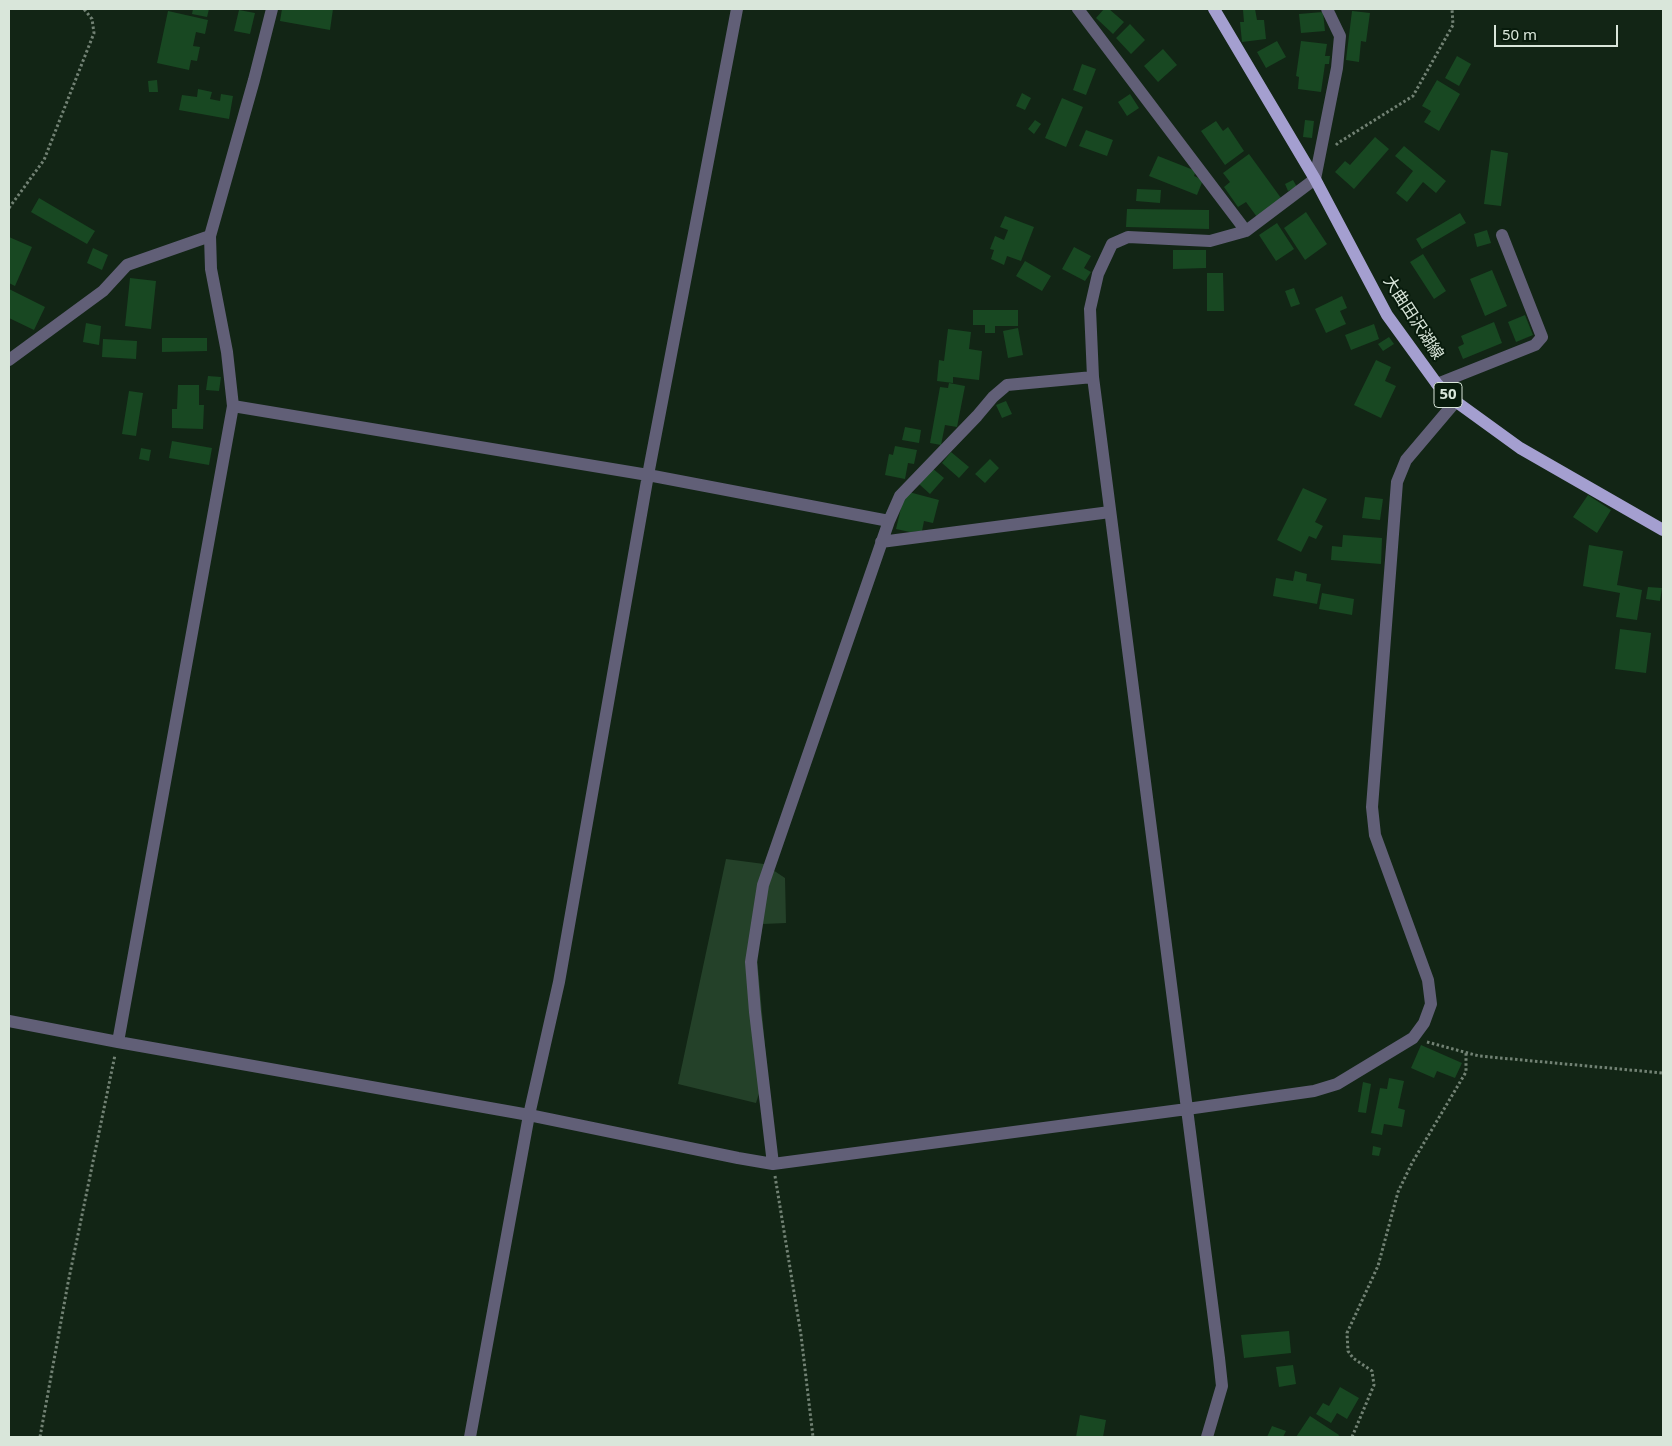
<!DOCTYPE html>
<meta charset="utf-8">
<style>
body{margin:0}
#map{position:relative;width:1672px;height:1446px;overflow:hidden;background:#122515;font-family:"Noto Sans",sans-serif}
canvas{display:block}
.frame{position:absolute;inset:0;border:10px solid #d9e6da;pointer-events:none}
.scale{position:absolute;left:1494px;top:25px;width:124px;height:22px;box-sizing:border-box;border:2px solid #d9e6da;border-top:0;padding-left:6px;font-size:15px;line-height:18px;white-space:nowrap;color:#d9e6da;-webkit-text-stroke:4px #081b0c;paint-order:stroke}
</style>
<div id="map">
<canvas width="1672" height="1446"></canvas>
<div class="frame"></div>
<div class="scale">50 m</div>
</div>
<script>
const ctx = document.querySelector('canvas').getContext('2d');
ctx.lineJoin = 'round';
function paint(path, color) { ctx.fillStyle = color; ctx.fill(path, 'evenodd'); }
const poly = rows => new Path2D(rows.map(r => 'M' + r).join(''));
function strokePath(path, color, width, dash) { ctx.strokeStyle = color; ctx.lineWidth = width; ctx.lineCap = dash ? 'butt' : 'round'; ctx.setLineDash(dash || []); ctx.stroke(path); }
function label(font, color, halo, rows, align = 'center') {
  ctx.font = font + ' "Noto Sans","Noto Sans JP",sans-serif'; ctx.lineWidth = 4; ctx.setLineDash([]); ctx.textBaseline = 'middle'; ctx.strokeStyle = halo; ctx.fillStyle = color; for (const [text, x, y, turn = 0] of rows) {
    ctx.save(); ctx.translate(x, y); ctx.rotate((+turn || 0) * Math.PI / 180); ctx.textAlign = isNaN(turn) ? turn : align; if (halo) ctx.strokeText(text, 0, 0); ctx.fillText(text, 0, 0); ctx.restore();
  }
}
paint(poly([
 [726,859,764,864,785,878,786,923,763,924,757,957,767,1068,756,1103,678,1084]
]), '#244129');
paint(poly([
 [193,9,209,9,207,17,192,14],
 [282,9,333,9,330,30,280,21],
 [1104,9,1109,9,1124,22,1113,34,1096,18],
 [1255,9,1257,20,1264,20,1266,39,1242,42,1240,22,1244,22,1243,10],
 [239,10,255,13,250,34,234,31],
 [168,11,208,20,205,34,196,32,193,46,200,47,197,61,191,60,189,70,157,63],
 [1352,11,1370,13,1366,42,1361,41,1359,62,1346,60],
 [1323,12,1325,31,1301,33,1299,14],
 [1130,24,1145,40,1131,54,1116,38],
 [1277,41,1286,57,1266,68,1257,52],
 [1301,41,1327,44,1325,56,1330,56,1329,64,1325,64,1321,92,1298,89,1299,77,1296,76],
 [1163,49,1177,65,1158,82,1144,66],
 [1457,56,1471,64,1459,86,1445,78],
 [1082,64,1096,69,1086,95,1073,90],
 [157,80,158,92,149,92,148,81],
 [1437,80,1460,94,1439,131,1424,122,1431,111,1422,106],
 [198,89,212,92,210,99,220,101,221,94,233,96,229,119,179,110,182,95,197,97],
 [1022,93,1031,98,1025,110,1016,106],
 [1130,94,1139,108,1127,116,1118,102],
 [1062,98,1083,107,1066,147,1045,138],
 [1035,120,1041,124,1034,134,1028,129],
 [1305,120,1314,121,1312,138,1303,137],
 [1216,121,1223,131,1228,127,1244,151,1225,165,1201,131],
 [1086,130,1113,140,1107,156,1079,146],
 [1375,137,1389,149,1354,189,1335,172,1345,161,1350,165],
 [1404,146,1446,181,1436,193,1423,182,1407,202,1396,193,1413,171,1395,156],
 [1491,150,1508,153,1501,206,1484,204],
 [1249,154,1281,198,1257,217,1246,202,1238,207,1224,187,1230,182,1223,173],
 [1158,156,1196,171,1194,176,1203,180,1197,195,1149,176],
 [1293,180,1297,187,1288,191,1285,184],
 [1137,189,1161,190,1160,203,1136,201],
 [39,198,95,231,87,244,31,212],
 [1127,209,1209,210,1209,229,1126,227],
 [1306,212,1327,244,1305,260,1284,228],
 [1460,213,1466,223,1422,249,1416,239],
 [1005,216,1034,227,1021,261,1007,256,1004,265,991,259,994,250,990,249,995,236,1004,240,1008,230,1000,227],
 [1277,223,1294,249,1276,261,1259,235],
 [1487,230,1491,243,1477,247,1474,234],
 [9,237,32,247,15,286,9,283],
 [1074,247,1091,256,1084,268,1091,272,1085,281,1062,269],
 [93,248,108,255,102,270,87,263],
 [1173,250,1206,250,1206,268,1173,269],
 [1423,254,1446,291,1434,299,1410,262],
 [1025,261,1051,276,1042,291,1016,276],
 [1492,270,1507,306,1485,316,1470,279],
 [1207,273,1223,273,1224,311,1207,311],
 [130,278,156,281,151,329,125,326],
 [1294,288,1300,304,1291,307,1285,291],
 [9,289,45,307,34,330,9,318],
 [1342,296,1347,308,1340,311,1346,324,1326,333,1315,309],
 [973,310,1018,310,1018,326,995,326,995,333,985,333,985,325,973,325],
 [1525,315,1533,335,1516,342,1508,322],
 [1494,322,1502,343,1463,359,1458,347,1464,344,1461,336],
 [86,323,101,326,99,345,83,342],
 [1374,324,1379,339,1351,350,1345,335],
 [1018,328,1023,355,1008,358,1003,331],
 [948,329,971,332,969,349,982,351,979,380,953,377,953,383,937,381,939,360,944,361],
 [1389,337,1394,344,1383,351,1378,344],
 [162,338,207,338,207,351,162,352],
 [103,339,137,341,136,359,102,357],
 [1376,360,1391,367,1385,381,1396,386,1381,418,1354,405],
 [208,376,221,377,219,391,206,390],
 [949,383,965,386,957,427,945,425,941,445,930,443,940,387,948,388],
 [178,385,199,385,199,405,204,405,203,429,172,428,172,409,177,409],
 [129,391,143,393,136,436,122,434],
 [1006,401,1012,414,1002,418,996,405],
 [905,427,921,430,919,443,902,440],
 [172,441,212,448,209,465,169,458],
 [895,446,917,450,914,464,908,463,905,479,885,475,889,454,893,455],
 [141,448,151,450,149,461,139,459],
 [951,452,969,467,959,478,942,463],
 [990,459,999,468,985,483,975,474],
 [932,468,944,478,930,494,919,484],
 [1303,488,1327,499,1315,522,1323,526,1316,539,1309,536,1301,552,1277,540],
 [905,491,939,500,933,523,924,521,922,531,910,532,896,529],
 [1588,495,1611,510,1597,533,1573,517],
 [1365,497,1383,499,1380,520,1362,518],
 [1343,535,1382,538,1381,564,1331,560,1332,546,1342,547],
 [1589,545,1623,551,1617,585,1642,590,1637,620,1616,617,1620,593,1583,586],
 [1295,571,1307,574,1306,581,1321,584,1317,604,1273,596,1276,578,1293,581],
 [1648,587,1662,588,1660,601,1646,599],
 [1322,593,1354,599,1352,615,1319,609],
 [1620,629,1651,633,1646,673,1615,669],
 [1421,1045,1462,1063,1455,1078,1437,1071,1434,1078,1411,1068],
 [1389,1078,1404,1081,1398,1108,1405,1110,1402,1127,1384,1124,1382,1135,1371,1133,1380,1088,1387,1089],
 [1363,1082,1371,1084,1366,1113,1358,1112],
 [1373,1146,1381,1148,1379,1156,1372,1155],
 [1289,1331,1291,1353,1244,1358,1241,1335],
 [1293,1365,1296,1384,1279,1387,1276,1367],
 [1340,1387,1359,1398,1347,1419,1337,1413,1331,1423,1316,1414,1323,1403,1329,1406],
 [1080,1415,1106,1420,1103,1437,1076,1437],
 [1310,1416,1339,1435,1338,1437,1296,1437],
 [1272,1426,1286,1431,1283,1437,1267,1437]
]), '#184822');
strokePath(poly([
 [1336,145,1338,143,1413,96,1453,25,1452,9],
 [9,208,44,160,94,33,92,19,84,9],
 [1427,1042,1479,1056,1663,1073],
 [775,1176,801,1335,813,1437],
 [40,1437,68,1283,115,1055],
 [1352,1437,1374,1385,1372,1371,1353,1358,1348,1351,1347,1333,1378,1266,1398,1192,1412,1163,1466,1072,1466,1053]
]), '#728274', 3, [2.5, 2.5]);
strokePath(poly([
 [1078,9,1246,231],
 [9,360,103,291,127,265,210,236],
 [1437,384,1535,345,1542,337,1502,235],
 [233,406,648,475,889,521],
 [881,542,1110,512],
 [9,1021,118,1042,529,1115,738,1158,773,1164,1187,1109,1314,1091,1337,1084,1413,1038,1424,1023,1431,1004,1428,980,1375,835,1372,807,1397,482,1406,460,1456,401],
 [118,1042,233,406,227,352,211,269,210,236,254,80,272,9],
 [773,1164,755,1012,751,962,763,885,889,521,900,496,977,416,993,397,1007,385,1093,377],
 [470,1437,529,1115,559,982,648,475,737,9],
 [1207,1437,1222,1386,1219,1358,1093,377,1090,309,1098,274,1112,244,1128,237,1210,241,1246,231,1315,179,1337,68,1340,36,1327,9]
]), '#615f77', 12);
strokePath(poly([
 [1214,9,1315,179,1387,315,1437,384,1451,398,1520,448,1663,530]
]), '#a49fd0', 12);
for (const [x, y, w] of [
 [1448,395,28]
]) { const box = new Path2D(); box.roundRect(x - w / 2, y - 12.5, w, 25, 4); ctx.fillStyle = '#081b0c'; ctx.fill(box); strokePath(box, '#d9e6da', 1); }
label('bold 15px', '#d9e6da', null, [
 ["50",1448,395]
]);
label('16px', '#d9e6da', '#081b0c', [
 ["大曲田沢湖線",1413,318,57]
]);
</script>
